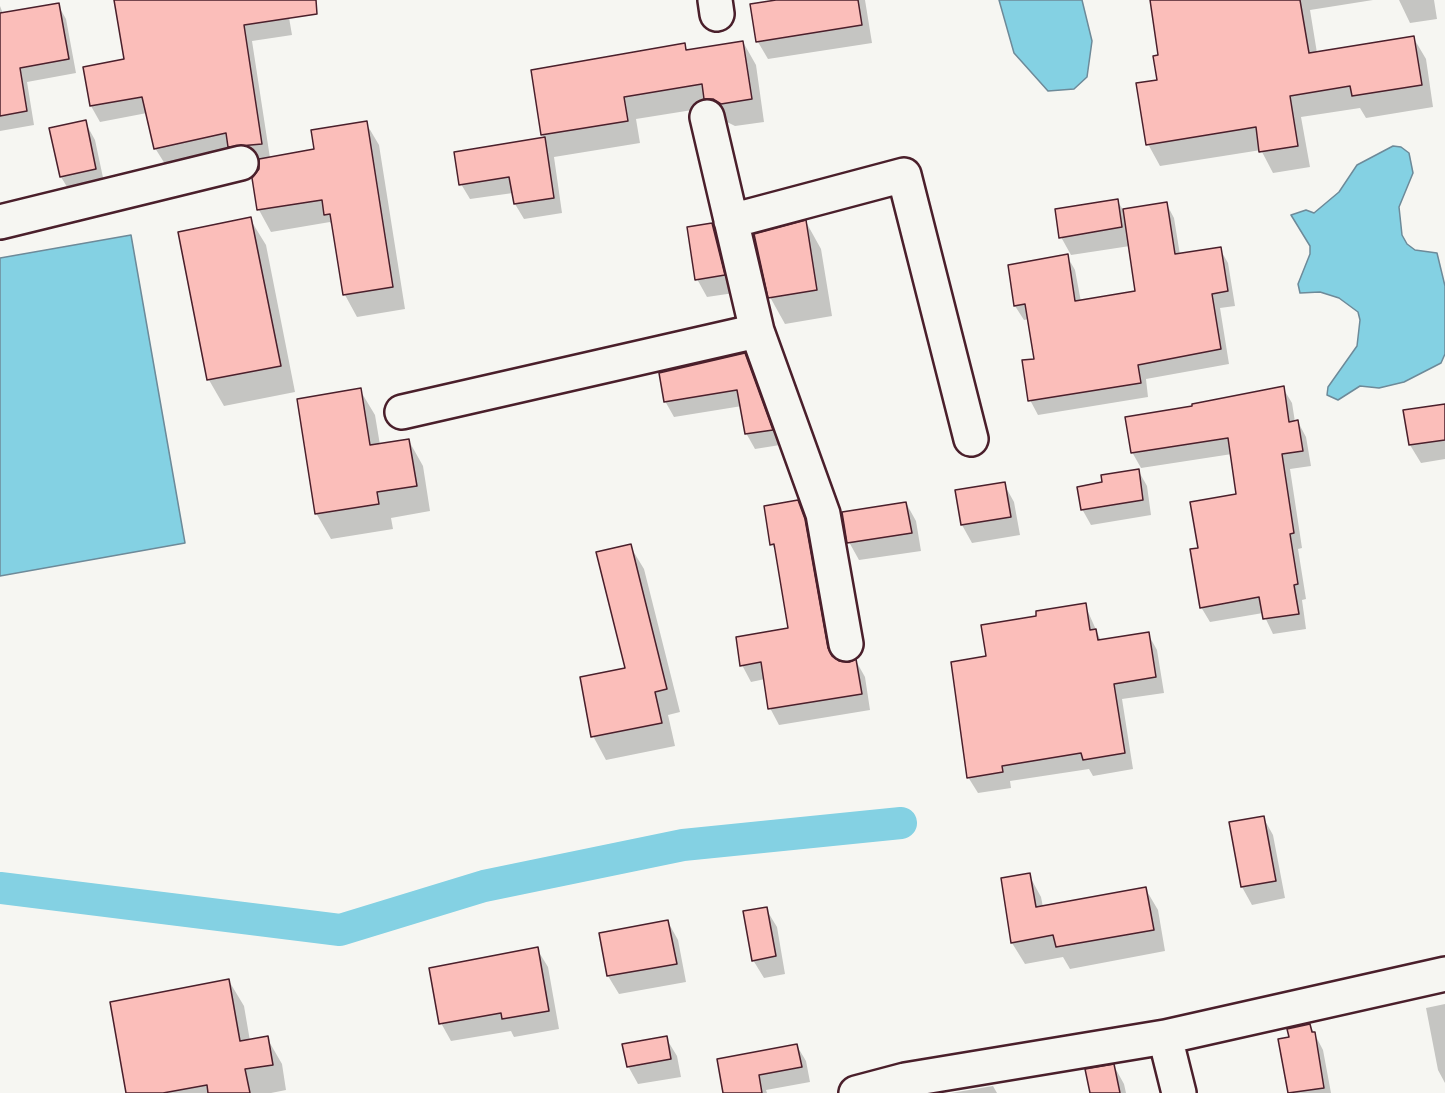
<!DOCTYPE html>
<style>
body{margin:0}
canvas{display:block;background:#f6f6f2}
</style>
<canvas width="1445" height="1093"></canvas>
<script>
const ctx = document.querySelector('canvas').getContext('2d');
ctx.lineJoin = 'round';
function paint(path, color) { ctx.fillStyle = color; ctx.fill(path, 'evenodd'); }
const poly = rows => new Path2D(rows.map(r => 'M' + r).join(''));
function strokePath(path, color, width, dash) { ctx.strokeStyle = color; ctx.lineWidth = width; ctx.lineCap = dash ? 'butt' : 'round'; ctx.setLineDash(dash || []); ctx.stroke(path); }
const water = poly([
 [999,0,1082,0,1092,41,1087,77,1074,89,1048,91,1014,53,999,0],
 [1393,146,1401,147,1409,153,1413,173,1399,207,1402,235,1407,244,1415,250,1437,253,1445,286,1445,354,1441,363,1404,382,1379,388,1360,386,1338,400,1327,395,1328,387,1357,346,1360,320,1358,312,1339,298,1320,292,1300,293,1298,284,1310,254,1310,246,1291,215,1306,210,1314,213,1339,192,1357,165,1393,146],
 [131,235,185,543,0,576,0,258,131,235]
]);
paint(water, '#84d1e3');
strokePath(water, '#6d8a99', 1.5);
paint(poly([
 [115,0,286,0,292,35,252,41,270,158,316,151,366,123,379,145,405,309,357,317,345,295,334,229,330,222,271,232,259,210,254,178,260,169,261,160,239,162,232,149,165,164,155,148,147,113,100,122,91,106,85,68,126,60],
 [786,0,868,0,865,0,872,43,768,59,758,42],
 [1151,0,1373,0,1310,10,1317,53,1413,37,1426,59,1433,107,1366,118,1360,108,1301,117,1310,167,1273,173,1261,150,1160,166,1148,144,1160,56],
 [1399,0,1434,0,1437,19,1410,23],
 [58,5,66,19,76,73,27,82,34,125,0,131,0,6,3,14],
 [743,42,756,65,764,122,735,126,727,122,719,121,711,107,636,119,640,143,554,157,562,213,524,219,515,204,513,193,470,199,461,184,545,139,542,134,684,45,688,51],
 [85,122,95,140,105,187,72,195,61,177],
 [1117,200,1123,210,1166,203,1174,218,1180,255,1220,249,1228,263,1235,306,1220,308,1229,364,1146,379,1148,397,1038,415,1030,400,1035,360,1029,319,1024,320,1015,306,1009,266,1067,256,1075,270,1081,302,1137,293,1130,246,1071,255,1061,237],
 [250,219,266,245,295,392,224,406,209,380],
 [806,222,821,249,832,316,785,324,770,297],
 [712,224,722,242,734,293,707,297,697,279],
 [744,355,753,370,780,445,755,449,746,433,742,406,674,417,665,401],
 [1283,388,1292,403,1295,422,1298,422,1306,437,1311,466,1290,469,1302,548,1298,549,1306,599,1302,600,1306,629,1273,634,1263,613,1210,622,1201,607,1199,549,1238,496,1232,454,1141,468,1132,452,1194,408],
 [360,390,375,415,380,445,409,441,423,466,430,511,391,518,393,529,331,539,316,513],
 [1445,406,1445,459,1421,463,1410,445],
 [1138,470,1147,486,1151,515,1091,525,1082,509,1104,484],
 [1004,484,1014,502,1020,535,972,543,962,525],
 [797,502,814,537,836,661,849,664,856,661,865,677,870,710,779,725,770,708,765,679,751,682,742,665,789,629,777,554,772,544],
 [906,503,916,521,921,551,859,560,849,542],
 [630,546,644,569,680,712,668,715,675,746,606,760,593,736,627,670],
 [1085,605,1101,641,1148,634,1157,650,1164,693,1122,699,1133,769,1093,776,1089,769,1010,781,1011,788,978,793,968,777,988,657,1038,617],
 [1263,817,1273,835,1285,898,1252,905,1242,887],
 [1029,875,1041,897,1043,907,1145,888,1158,910,1165,951,1070,969,1063,957,1025,964,1012,943],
 [766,909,777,927,785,974,764,978,753,960],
 [668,922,678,940,686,982,619,994,608,976,601,934],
 [537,949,548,967,559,1029,514,1037,511,1031,451,1041,441,1023],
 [229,981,244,1006,250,1041,267,1038,282,1064,286,1090,271,1093,127,1093],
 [1445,1004,1445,1083,1438,1070,1426,1008],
 [1310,1025,1323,1050,1331,1093,1290,1093,1280,1040,1291,1038],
 [666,1038,677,1056,681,1077,638,1084,628,1066],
 [797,1046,806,1061,810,1082,766,1090,767,1093,724,1093],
 [1114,1066,1124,1084,1126,1093,1091,1093],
 [993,1086,997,1093,951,1093]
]), '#0003');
strokePath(poly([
 [0,888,340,930,484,886,683,845,901,823]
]), '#84d1e3', 32);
const building = poly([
 [114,0,316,0,317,14,244,25,262,144,228,147,226,133,154,149,142,97,90,106,83,67,124,59,114,0],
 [776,0,858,0,862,25,756,42,750,4,776,0],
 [1150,0,1300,0,1309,53,1414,36,1422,85,1352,96,1350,86,1290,96,1298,146,1259,152,1256,127,1146,145,1136,83,1157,80,1153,56,1158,55,1150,0],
 [59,3,69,59,20,68,27,111,0,116,0,13,59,3],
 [743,41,752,99,721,104,713,99,704,99,702,84,624,97,628,121,541,135,531,70,685,43,686,50,743,41],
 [86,120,96,169,60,177,49,128,86,120],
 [367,121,393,287,343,295,330,214,324,215,322,200,257,210,252,178,259,169,259,159,314,149,311,130,367,121],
 [545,137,554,198,514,204,509,177,459,185,454,152,545,137],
 [1118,199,1122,227,1059,238,1055,209,1118,199],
 [1167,202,1175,254,1221,247,1228,291,1212,294,1221,349,1138,365,1141,383,1028,401,1022,360,1034,359,1025,304,1014,306,1008,265,1068,254,1075,301,1135,291,1123,209,1167,202],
 [251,217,281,366,207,380,178,232,251,217],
 [806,220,817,290,768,298,754,234,806,220],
 [712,223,725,275,695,280,687,227,712,223],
 [745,353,773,430,745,434,737,390,664,402,659,373,745,353],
 [1284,386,1289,422,1298,420,1303,451,1282,454,1294,533,1290,534,1298,584,1294,585,1299,614,1263,619,1259,597,1200,608,1190,549,1198,548,1190,502,1236,494,1228,438,1131,453,1125,417,1192,406,1192,404,1284,386],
 [361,388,370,445,409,439,417,486,377,492,379,504,315,514,297,399,361,388],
 [1445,404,1445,440,1409,445,1403,410,1445,404],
 [1139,469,1143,500,1081,510,1077,487,1102,482,1101,475,1139,469],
 [1005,482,1011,517,961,525,955,490,1005,482],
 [798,500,805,519,828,648,832,656,839,661,849,662,856,659,862,694,768,709,761,662,740,666,736,637,788,628,774,544,770,545,764,506,798,500],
 [906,502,912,533,847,543,842,512,906,502],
 [631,544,667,689,655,692,662,723,591,737,580,677,625,668,596,552,631,544],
 [1086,603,1090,630,1096,629,1098,640,1149,632,1156,677,1114,684,1125,753,1083,760,1081,753,1002,766,1003,772,967,778,951,662,986,656,981,625,1036,616,1036,611,1086,603],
 [1264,816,1276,881,1241,887,1229,822,1264,816],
 [1030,873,1036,907,1146,887,1154,930,1056,947,1053,935,1011,943,1001,878,1030,873],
 [767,907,776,956,752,961,743,911,767,907],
 [668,920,677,964,607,976,599,933,668,920],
 [538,947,549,1011,502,1019,501,1013,439,1024,429,968,538,947],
 [229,979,240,1041,268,1036,273,1065,245,1069,250,1093,208,1093,207,1085,163,1093,126,1093,110,1002,229,979],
 [1310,1024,1312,1032,1315,1032,1324,1088,1288,1093,1278,1039,1289,1037,1287,1029,1310,1024],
 [667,1036,671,1059,627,1067,622,1044,667,1036],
 [797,1044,802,1067,759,1075,762,1093,723,1093,717,1059,797,1044],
 [1114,1064,1120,1093,1090,1093,1085,1069,1114,1064]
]);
paint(building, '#fbbeba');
strokePath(building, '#4a1f2b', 1.5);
const minor = poly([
 [715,0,717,14],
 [707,117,757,331,823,514,846,644],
 [731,221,904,175,971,439],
 [0,222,241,163],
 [402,412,757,331],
 [856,1093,905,1080,1165,1037],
 [1179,1093,1165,1037,1445,974]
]);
strokePath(minor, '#4a1f2b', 38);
strokePath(minor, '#f6f6f2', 33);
</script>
